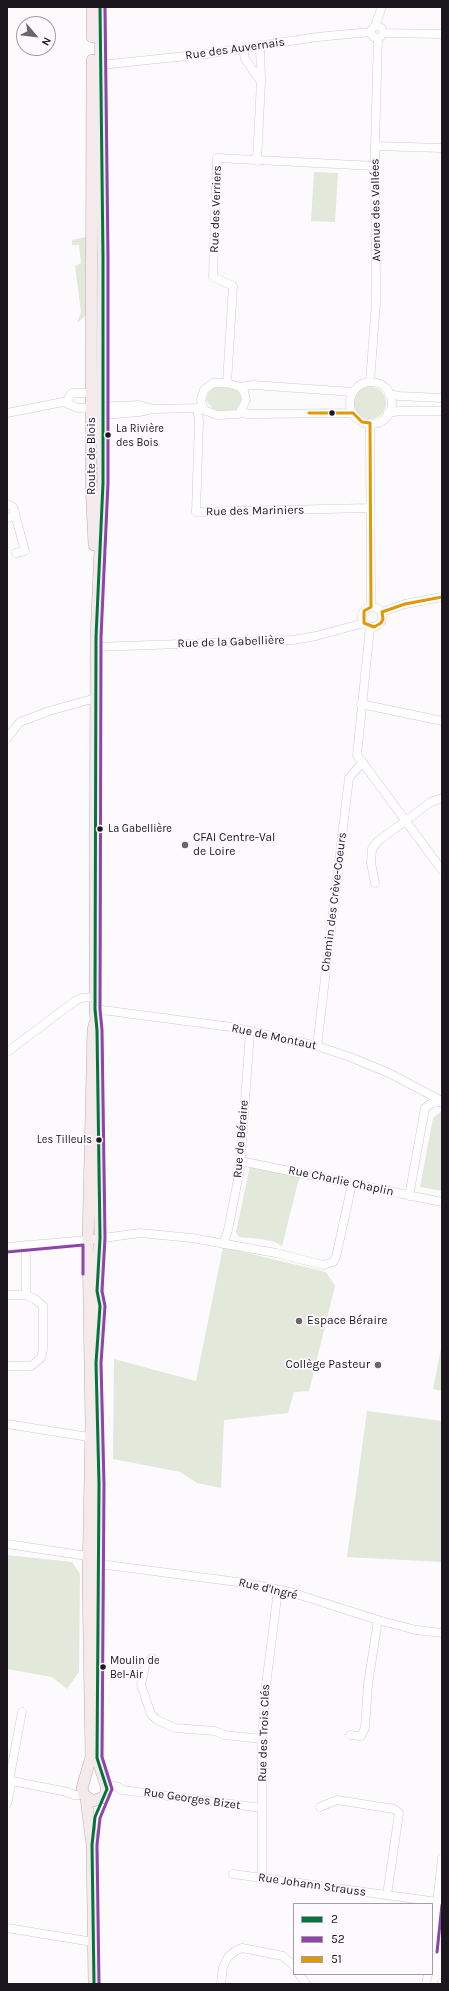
<!DOCTYPE html>
<meta charset="utf-8">
<style>
body{margin:0}
#map{position:relative;width:449px;height:1991px;overflow:hidden;background:#fcfafd;font-family:Karla,sans-serif}
canvas{display:block}
.frame{position:absolute;inset:0;border:8px solid #1c161f;pointer-events:none}
.legend{position:absolute;left:293px;top:1903px;width:140px;height:72px;box-sizing:border-box;background:#fdf9fe;border:1px solid #a39ea5;margin:0;padding:5px 7px;list-style:none;font-size:12px;color:#1c161f}
.legend li{display:flex;align-items:center;gap:8px;height:20px}
.legend b{width:20px;border:1px solid #a39ea5}
.north{position:absolute;left:16px;top:16px;width:40px;height:40px;box-sizing:border-box;background:#fdf9fe;border:1px solid #a39ea5;border-radius:50%;rotate:118deg;font-size:11px;font-weight:700;line-height:16px;text-align:center;color:#1c161f}
.north::after{content:'';display:block;margin:auto;width:14px;height:18px;background:#6a666d;clip-path:polygon(50% 0,100% 100%,50% 72%,0 100%)}
</style>
<div id="map">
<canvas width="449" height="1991"></canvas>
<div class="frame"></div>
<ul class="legend">
<li><b style="height:5px;background:#00763c"></b>2</li>
<li><b style="height:5px;background:#8e44ad"></b>52</li>
<li><b style="height:5px;background:#e19803"></b>51</li>
</ul>
<div class="north">N</div>
</div>
<script>
const ctx = document.querySelector('canvas').getContext('2d');
ctx.lineJoin = 'round';
function paint(path, color) { ctx.fillStyle = color; ctx.fill(path, 'evenodd'); }
const poly = rows => new Path2D(rows.map(r => 'M' + r).join(''));
function strokePath(path, color, width, dash) { ctx.strokeStyle = color; ctx.lineWidth = width; ctx.lineCap = dash ? 'butt' : 'round'; ctx.setLineDash(dash || []); ctx.stroke(path); }
function label(font, color, halo, rows, align = 'center') {
  ctx.font = font + ' Karla,sans-serif'; ctx.lineWidth = 3.5; ctx.setLineDash([]); ctx.textBaseline = 'middle'; ctx.strokeStyle = halo; ctx.fillStyle = color; for (const [text, x, y, turn = 0] of rows) {
    ctx.save(); ctx.translate(x, y); ctx.rotate((+turn || 0) * Math.PI / 180); ctx.textAlign = isNaN(turn) ? turn : align; if (halo) ctx.strokeText(text, 0, 0); ctx.fillText(text, 0, 0); ctx.restore();
  }
}
paint(poly([
 [314,172,338,173,335,222,311,221],
 [86,237,86,315,77,323,81,312,75,266,81,263,79,245,72,245,72,240],
 '354 403a16 16 0 1 1 32 0a16 16 0 1 1-32 0Z',
 [213,388,233,388,238,390,242,397,239,407,234,411,215,411,206,400,209,391],
 [442,1111,442,1191,420,1187,433,1118],
 [250,1166,301,1176,298,1182,282,1246,275,1242,261,1239,239,1237,236,1232],
 [223,1247,326,1272,335,1286,309,1391,294,1392,288,1413,224,1420,221,1488,197,1483,180,1472,113,1459,114,1359,196,1381],
 [442,1344,442,1391,433,1389],
 [367,1411,442,1421,442,1562,347,1557],
 [7,1555,72,1562,80,1574,79,1672,67,1689,52,1677,7,1669]
]), '#e2e8da');
const minor = poly([
 '371 32a6 6 0 1 1 12 0a6 6 0 1 1-12 0Z',
 [375,26,382,7],
 [383,33,442,34],
 [243,49,245,59,261,82],
 [100,65,206,54,317,37,371,32],
 [375,146,442,148],
 [257,161,261,82,260,45],
 [370,382,376,302,375,146,378,38],
 '350 403a21 21 0 1 1 42 0a21 21 0 1 1-42 0Z',
 [213,383,227,383,240,387,244,392,246,400,239,414,217,415,204,410,201,400,204,390,213,383],
 [227,383,233,286,213,277,217,158,376,166],
 [240,387,253,385,353,392],
 [92,393,72,393,69,397,68,404,78,408,139,405,153,409,197,408,201,406],
 [389,394,399,396,442,398],
 [197,408,199,421,196,512,369,508],
 [242,411,246,414,253,414,353,413],
 [7,413,68,401],
 [388,413,399,411,442,411],
 [102,415,139,412,152,409],
 [370,423,371,607],
 [7,504,13,507,25,551,16,553],
 [7,518,12,517,15,512],
 '362 617a10 10 0 1 1 20 0a10 10 0 1 1-20 0Z',
 [382,612,405,604,442,597],
 [370,627,357,755,442,870],
 [96,647,293,640,316,636,364,623],
 [361,704,442,721],
 [7,738,20,722,49,711,96,698],
 [375,883,371,863,372,849,378,841,431,802,442,798],
 [95,1009,231,1027,317,1046,350,1057,389,1073,442,1101],
 [317,1046,349,778,362,763],
 [7,1052,75,1001,81,998,95,997],
 [240,1161,442,1202],
 [409,1196,425,1108,432,1103,442,1102],
 [223,1244,228,1230,240,1169,250,1032],
 [7,1247,88,1240,140,1233,192,1238,276,1253,323,1265,333,1262,336,1257,352,1184],
 [7,1295,26,1295,26,1245],
 [7,1366,31,1366,41,1358,43,1349,43,1306,35,1299,26,1295],
 [7,1424,95,1438],
 [7,1544,94,1557],
 [94,1565,107,1565,245,1583,290,1592,378,1620,416,1630,442,1633],
 [152,1658,145,1666,141,1685,151,1714,157,1720,175,1728,215,1731,224,1735,262,1739],
 [350,1735,361,1736,365,1728,368,1684,378,1620],
 [7,1780,67,1792,74,1795,84,1795],
 [9,1781,22,1712],
 [107,1785,118,1787,122,1790,262,1808],
 [7,1804,12,1781],
 [320,1807,337,1800,394,1809,399,1813,387,1895],
 [233,1874,438,1902],
 [262,1877,262,1739,266,1685,278,1590],
 [7,1928,93,1942],
 [432,1951,442,1858],
 [299,1974,306,1984],
 [221,1984,223,1967,228,1957,235,1951,242,1948,283,1956,294,1966],
 [426,1984,428,1974],
 [442,1984,442,1982]
]);
const major = poly([
 [92,7,92,37],
 [92,60,91,483,94,545],
 [95,1023,93,1030,88,1240,91,1424,88,1578,91,1757,82,1788,84,1795,93,1801,104,1797,107,1789,97,1758,99,1484,96,1363,100,1306,97,1291,100,1238,97,1030,95,1009,96,637,103,483,102,423,103,257,100,7],
 [86,1798,92,1845,94,1984]
]);
strokePath(minor, '#cfcbd1', 9);
strokePath(major, '#c0acb2', 12);
strokePath(minor, '#fffeff', 8);
strokePath(major, '#f4eaec', 11);
strokePath(poly([
 [94,1984,92,1845,95,1817,107,1789,97,1758,99,1484,96,1363,100,1306,97,1291,100,1238,97,1030,95,1009,96,637,103,483,103,257,100,7]
]), '#00763c', 3);
strokePath(poly([
 [7,1252,83,1245,83,1274],
 [437,1952,442,1905],
 [99,1984,97,1845,100,1818,112,1789,102,1757,104,1484,101,1363,105,1306,102,1291,105,1238,102,1030,100,1009,101,637,108,483,108,257,105,7]
]), '#8e44ad', 3);
strokePath(poly([
 [309,413,353,413,362,422,370,423,371,607,364,611,364,623,374,627,381,623,383,619,382,612,405,604,442,597]
]), '#e19803', 3);
for (const [x, y, r, color] of [
 [332,413,3.5,"#1c161f"],
 [108,435,3.5,"#1c161f"],
 [100,829,3.5,"#1c161f"],
 [185,845,4,"#6a666d"],
 [99,1140,3.5,"#1c161f"],
 [299,1321,4,"#6a666d"],
 [378,1365,4,"#6a666d"],
 [103,1667,3.5,"#1c161f"]
]) { const dot = new Path2D(); dot.arc(x, y, r, 0, 2 * Math.PI); ctx.fillStyle = color; ctx.fill(dot); strokePath(dot, '#fdf9fe', 1.5); }
label('11px', '#1c161f', '#fdf9fe', [
 ["La Rivière",116,429],
 ["des Bois",116,443],
 ["La Gabellière",108,829],
 ["Les Tilleuls",92,1140,"right"],
 ["Moulin de",110,1661],
 ["Bel-Air",110,1675]
], 'left');
label('12px', '#1c161f', '#fdf9fe', [
 ["Rue des Auvernais",235,49,-8],
 ["Rue des Verriers",216,209,-88],
 ["Avenue des Vallées",376,210,-91],
 ["Route de Blois",92,456,-90],
 ["Rue des Mariniers",255,511,-1],
 ["Rue de la Gabellière",231,642,-2],
 ["Chemin des Crève-Coeurs",334,902,-83],
 ["Rue de Montaut",274,1037,12],
 ["Rue de Béraire",241,1139,-85],
 ["Rue Charlie Chaplin",341,1181,12],
 ["Rue d'Ingré",268,1589,13],
 ["Rue des Trois Clés",264,1733,-88],
 ["Rue Georges Bizet",192,1799,8],
 ["Rue Johann Strauss",312,1885,8]
]);
label('12px', '#1c161f', '#fdf9fe', [
 ["CFAI Centre-Val",193,838],
 ["de Loire",193,852],
 ["Espace Béraire",307,1321],
 ["Collège Pasteur",370,1365,"right"]
], 'left');
</script>
